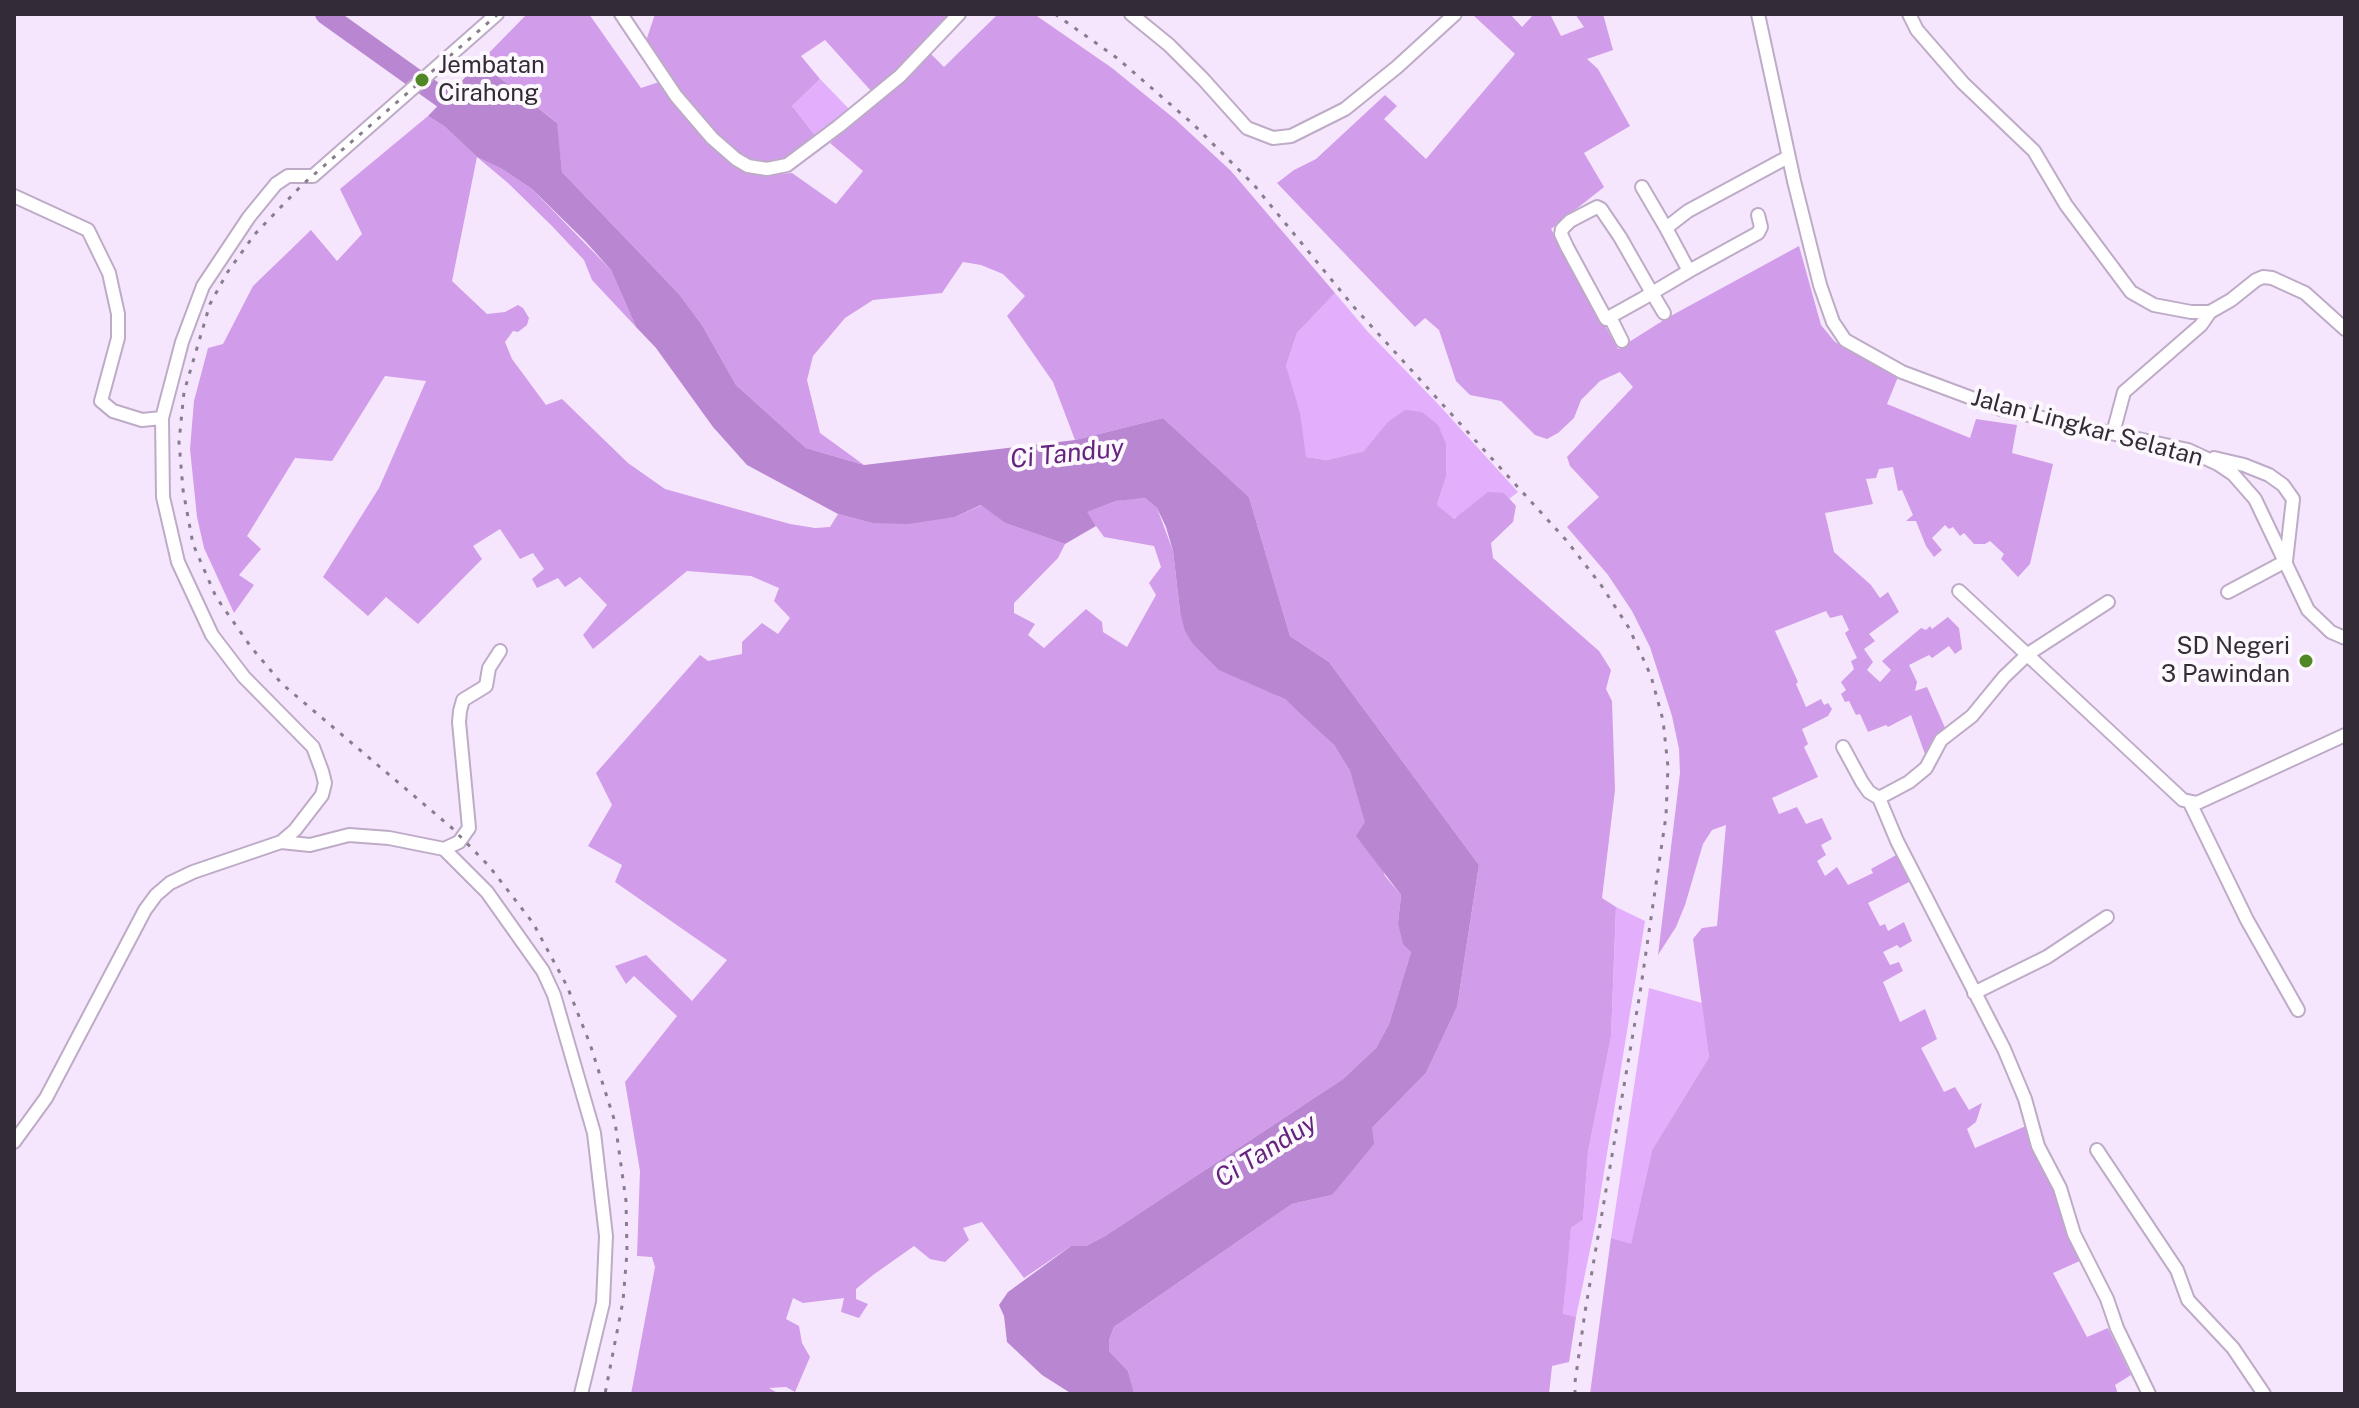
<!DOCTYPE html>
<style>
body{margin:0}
#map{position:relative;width:2359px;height:1408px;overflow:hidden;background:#f6e6fd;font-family:"Public Sans",sans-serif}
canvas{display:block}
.frame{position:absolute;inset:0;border:16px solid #332c37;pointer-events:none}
</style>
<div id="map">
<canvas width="2359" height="1408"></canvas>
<div class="frame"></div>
</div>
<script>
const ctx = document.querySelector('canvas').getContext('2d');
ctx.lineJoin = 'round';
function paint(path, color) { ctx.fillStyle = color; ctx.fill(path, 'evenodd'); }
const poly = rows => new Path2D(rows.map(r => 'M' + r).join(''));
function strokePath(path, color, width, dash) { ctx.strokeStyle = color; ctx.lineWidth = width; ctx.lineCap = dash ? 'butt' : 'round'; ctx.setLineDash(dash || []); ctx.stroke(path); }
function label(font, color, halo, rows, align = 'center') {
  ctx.font = font + ' "Public Sans",sans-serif'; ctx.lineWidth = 8; ctx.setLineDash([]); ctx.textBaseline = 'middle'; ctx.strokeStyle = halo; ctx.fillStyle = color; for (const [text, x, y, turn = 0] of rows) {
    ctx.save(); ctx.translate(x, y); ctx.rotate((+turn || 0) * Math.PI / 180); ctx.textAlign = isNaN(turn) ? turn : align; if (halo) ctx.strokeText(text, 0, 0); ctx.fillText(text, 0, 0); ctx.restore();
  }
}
paint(poly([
 [820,79,851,111,818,139,792,106],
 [1335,293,1368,332,1438,404,1518,492,1509,499,1504,493,1453,519,1437,505,1446,477,1376,438,1364,451,1327,460,1306,457,1286,366,1297,333],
 [1616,907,1645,921,1596,1221,1576,1317,1563,1315,1567,1264,1571,1228,1583,1220,1588,1152,1611,1037],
 [1649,988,1702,1003,1709,1057,1652,1150,1631,1245,1611,1238]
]), '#e3aefc');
paint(poly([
 [527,14,589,14,641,88,662,81,687,119,737,167,763,175,792,173,836,204,863,171,830,143,899,84,930,53,944,67,998,14,1034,14,1112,68,1176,120,1231,171,1335,293,1297,333,1286,366,1300,413,1306,457,1327,460,1364,451,1388,422,1405,410,1422,412,1438,425,1446,444,1446,477,1437,505,1454,519,1488,492,1504,493,1516,506,1513,522,1491,543,1493,558,1599,651,1611,670,1606,689,1612,701,1615,790,1602,898,1616,907,1611,1037,1588,1152,1583,1220,1571,1228,1563,1314,1576,1317,1569,1362,1552,1366,1549,1394,1133,1393,1128,1371,1109,1351,1109,1340,1114,1327,1292,1204,1332,1195,1372,1128,1426,1073,1457,1007,1479,865,1329,662,1290,636,1249,497,1163,418,1075,440,1053,382,1007,316,1025,296,1003,274,981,265,963,262,942,293,873,300,845,318,813,356,807,380,820,433,864,465,806,448,736,385,702,325,679,294,562,172,556,122,480,62],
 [655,14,954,14,915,55,872,92,825,40,801,56,820,79,792,106,818,139,786,162,766,165,750,161,738,155,696,113,645,44],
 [1472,14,1510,14,1522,27,1534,14,1550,14,1561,36,1584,27,1575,14,1603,14,1613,50,1587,59,1598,69,1630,126,1584,153,1604,187,1551,229,1618,349,1667,318,1799,246,1821,325,1835,342,1898,377,1887,404,1970,438,1976,419,2017,425,2012,453,2053,464,2030,564,2018,577,2001,559,2004,554,1990,541,1985,544,1974,544,1964,533,1960,536,1953,527,1949,529,1945,525,1932,538,1942,550,1934,557,1926,546,1916,521,1906,521,1913,515,1902,490,1898,491,1893,467,1879,469,1876,478,1866,479,1873,504,1825,513,1834,552,1871,585,1880,598,1888,592,1899,612,1869,634,1875,641,1864,649,1873,662,1867,670,1880,682,1891,670,1882,661,1921,628,1926,630,1930,626,1932,629,1948,617,1959,628,1962,649,1955,654,1949,646,1932,658,1929,655,1909,665,1917,682,1915,691,1927,687,1946,730,1936,735,1926,757,1911,715,1888,727,1886,725,1868,732,1860,714,1856,715,1849,701,1845,702,1841,694,1846,690,1841,682,1854,669,1851,661,1857,658,1845,633,1849,630,1842,615,1830,618,1826,611,1775,631,1798,682,1796,684,1806,707,1821,699,1824,705,1828,703,1832,709,1828,716,1802,729,1808,744,1804,747,1818,777,1772,798,1779,814,1797,807,1806,824,1822,818,1832,839,1821,845,1826,855,1817,861,1825,876,1837,867,1848,885,1873,873,1871,869,1900,853,1913,880,1868,903,1880,926,1885,924,1888,931,1904,922,1912,941,1900,948,1897,945,1883,952,1890,965,1899,962,1903,971,1883,982,1900,1022,1925,1009,1937,1039,1921,1048,1944,1092,1955,1087,1969,1110,1982,1103,1976,1122,1967,1129,1975,1148,2028,1125,2051,1177,2063,1221,2082,1260,2053,1273,2087,1337,2108,1328,2131,1375,2115,1385,2118,1394,1590,1394,1611,1238,1631,1244,1652,1150,1709,1057,1693,939,1702,928,1717,926,1726,825,1712,830,1703,844,1685,905,1676,927,1658,955,1680,773,1679,749,1672,716,1650,647,1632,611,1608,575,1567,527,1599,497,1570,466,1567,457,1633,387,1620,372,1600,381,1581,400,1574,418,1558,433,1547,439,1535,435,1501,401,1470,395,1456,381,1439,330,1425,318,1415,327,1277,183,1294,170,1316,159,1385,95,1397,106,1384,119,1426,159,1515,54],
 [428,116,444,126,477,157,502,169,532,189,611,270,636,327,592,280,584,260,552,226,508,183,477,157,452,281,487,314,505,312,518,305,523,308,529,318,527,325,518,332,513,331,505,342,512,359,546,405,562,399,628,463,665,489,790,524,815,528,830,527,838,514,872,523,955,517,982,505,1005,523,1065,544,1058,558,1014,603,1014,613,1035,624,1028,635,1044,648,1086,609,1102,622,1103,632,1127,647,1156,595,1149,583,1161,567,1154,546,1104,537,1086,512,1116,501,1131,499,1145,498,1157,508,1173,551,1180,611,1253,683,1285,699,1306,716,1334,745,1350,771,1385,876,1401,895,1398,923,1411,952,1389,1024,1376,1048,1343,1079,1105,1236,1086,1246,1071,1246,1024,1278,982,1222,963,1228,969,1240,945,1262,930,1259,914,1246,873,1275,856,1289,856,1299,868,1304,859,1318,841,1312,844,1298,803,1303,793,1298,786,1319,799,1326,802,1343,810,1357,795,1392,786,1387,769,1388,779,1394,631,1394,655,1267,652,1257,637,1256,640,1171,625,1082,677,1016,634,976,626,984,615,966,646,955,692,1001,727,960,615,882,622,865,588,846,612,805,596,773,700,655,708,661,742,654,742,642,762,623,778,634,790,618,774,601,779,588,751,576,687,571,593,649,583,635,607,605,580,577,565,587,558,578,537,588,532,579,544,569,533,553,520,559,500,529,473,546,482,559,418,624,386,597,368,616,323,577,379,488,426,381,385,376,332,461,295,458,247,536,261,549,239,575,254,585,234,613,204,548,197,517,190,449,194,401,208,348,223,344,253,286,311,230,337,261,362,234,340,189]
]), '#d19ce9');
paint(poly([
 [480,62,557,123,562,172,679,294,702,325,736,385,806,448,864,465,1075,440,1163,418,1249,497,1290,636,1329,662,1479,865,1457,1007,1426,1073,1372,1128,1374,1144,1332,1195,1292,1204,1114,1327,1109,1340,1109,1351,1128,1371,1134,1394,1072,1394,1042,1375,1007,1342,1004,1316,999,1305,1008,1292,1071,1246,1086,1246,1105,1236,1343,1079,1376,1048,1389,1024,1411,952,1403,944,1398,923,1401,895,1356,836,1365,822,1350,771,1334,745,1285,699,1219,670,1193,644,1185,631,1180,611,1173,551,1166,527,1157,508,1145,498,1116,501,1087,512,1096,526,1065,544,1005,523,981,505,955,517,908,524,872,523,838,514,747,465,713,427,656,348,636,327,611,270,586,242,532,189,502,169,477,157,444,126,428,116]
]), '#b986d1');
strokePath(poly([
 [325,14,465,114]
]), '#b986d1', 20);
const minor = poly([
 [621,14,676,96,712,138,736,159,748,166,767,169,787,165,839,126,900,76,959,14],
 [1131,14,1169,45,1203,79,1247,128,1273,138,1291,136,1345,109,1397,67,1455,14],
 [1758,14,1794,181,1820,285,1833,322,1845,340,1902,372,2001,409,2188,450,2218,464,2233,474,2255,499,2308,610,2331,632,2345,638],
 [1909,14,1917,30,1963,83,2034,151,2066,205,2131,292,2154,305,2191,312,2210,312,2231,300,2256,280,2263,277,2272,278,2305,293,2345,329],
 [1642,187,1666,228],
 [14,196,88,230,109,273,118,314,118,338,101,401,113,411,142,420,162,418],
 [1689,271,1758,233,1761,227,1758,215],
 [1664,313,1652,293,1620,237,1601,209,1597,207,1570,221,1562,229,1561,234,1567,247,1606,319,1642,299,1652,293,1689,271,1666,228,1688,211,1788,157],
 [1610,317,1622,341],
 [2113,433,2124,392,2201,325,2210,312],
 [2214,458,2244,465,2269,475,2283,485,2293,499,2286,561,2228,592],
 [1959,591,2183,800,2197,803,2345,735],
 [2108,602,2028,654,2004,677,1972,716,1941,740,1926,768,1909,782,1879,798,1897,841,2004,1049,2025,1099,2038,1146,2060,1188,2074,1234,2107,1299,2117,1328,2149,1394],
 [1843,747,1862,782,1869,792,1879,798],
 [2190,803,2247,920,2298,1010],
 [281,842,310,845,349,835,389,838,444,849,487,892,543,971,554,995,594,1133,606,1236,603,1303,581,1394],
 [444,849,459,842,469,828,459,722,460,711,463,700,486,686,489,668,500,651],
 [1974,993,2047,957,2107,917],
 [14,1142,46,1098,145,910,156,895,170,883,193,872,281,842,295,830,322,795,325,783,322,771,313,747,244,677,212,635,178,562,163,497,162,418,182,342,203,286,249,217,276,184,288,176,313,176,497,14],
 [2097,1150,2177,1270,2188,1300,2233,1348,2264,1394]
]);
strokePath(minor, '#beabc7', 16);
strokePath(minor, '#fff', 12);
strokePath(poly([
 [498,14,302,185,255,234,227,273,210,304,184,392,179,442,183,490,193,544,216,597,251,647,282,684,452,828,489,866,533,923,567,986,590,1044,615,1122,626,1201,627,1252,623,1301,605,1394],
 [1055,14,1117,58,1193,124,1254,185,1353,306,1566,540,1601,585,1629,628,1651,676,1663,720,1668,767,1666,816,1640,993,1585,1312,1575,1382,1575,1394]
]), '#887d8e', 3, [4, 8]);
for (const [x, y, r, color] of [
 [422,80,8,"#4f8824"],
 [2306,661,8,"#4f8824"]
]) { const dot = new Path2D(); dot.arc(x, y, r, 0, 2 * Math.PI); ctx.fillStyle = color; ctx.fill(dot); strokePath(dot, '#fcf8fe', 3); }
label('24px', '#332c37', '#fcf8fe', [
 ["Jembatan",438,66],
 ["Cirahong",438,94],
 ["SD Negeri",2290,647,"right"],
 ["3 Pawindan",2290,675,"right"]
], 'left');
label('24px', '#332c37', '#fcf8fe', [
 ["Jalan Lingkar Selatan",2087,428,15]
]);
label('italic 26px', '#65247e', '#fcf8fe', [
 ["Ci Tanduy",1067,454,-6],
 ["Ci Tanduy",1266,1151,-32]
]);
</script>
